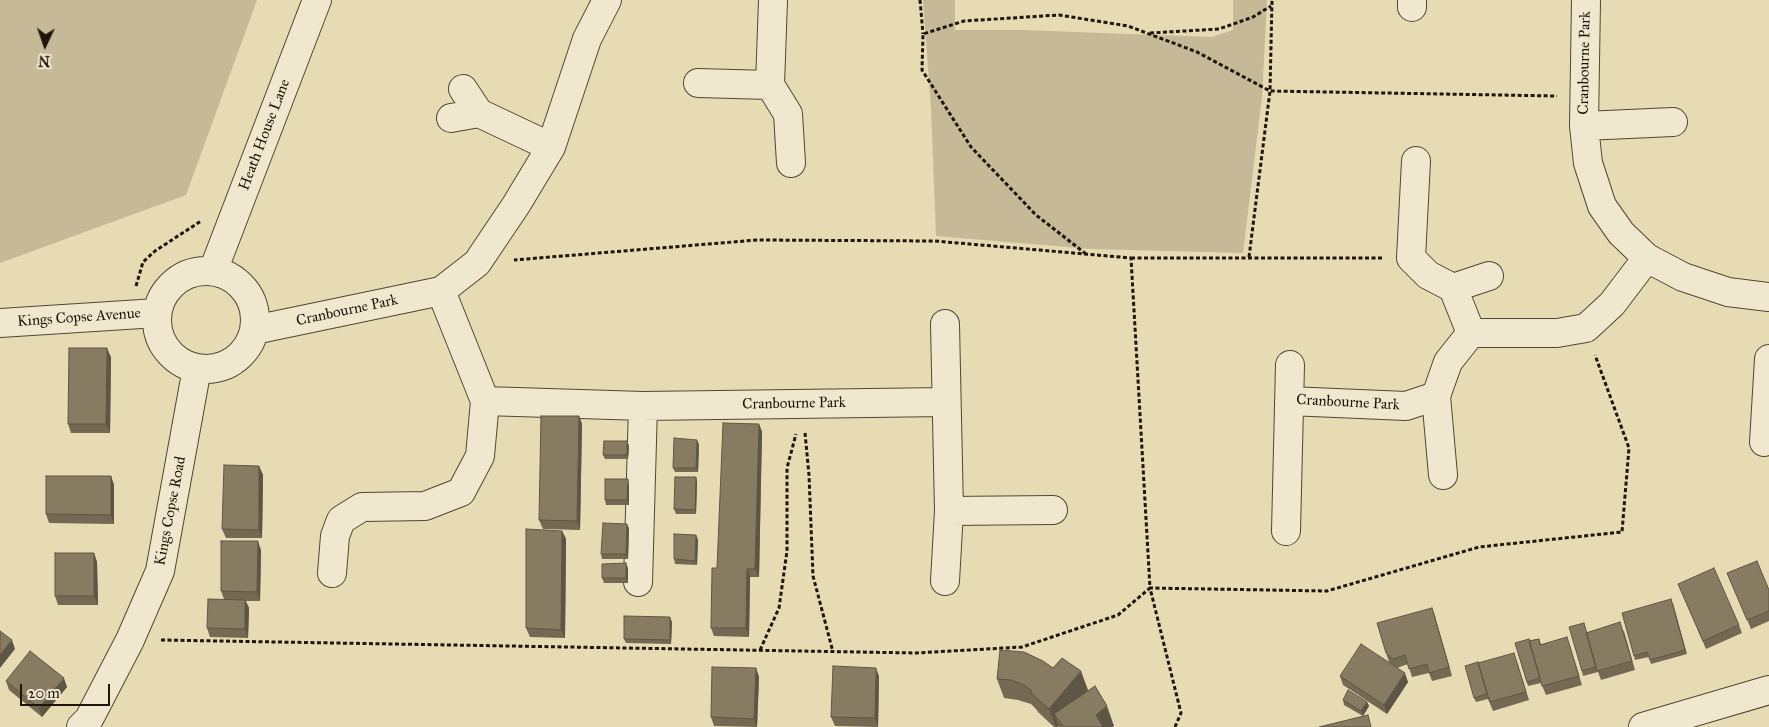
<!DOCTYPE html>
<style>
body{margin:0}
#map{position:relative;width:1769px;height:727px;overflow:hidden;background:#e7dbb4;font-family:"IM FELL Great Primer",serif}
canvas{display:block}
.north{position:absolute;left:20px;top:20px;width:50px;height:50px;-webkit-text-stroke:4px #efe8ce;paint-order:stroke;rotate:183deg;font-size:14px;font-weight:700;line-height:20px;text-align:center;color:#201409}
.north::after{content:'';display:block;margin:auto;width:18px;height:22px;background:#201409;clip-path:polygon(50% 0,100% 100%,50% 72%,0 100%)}
.scale{position:absolute;left:20px;top:684px;width:90px;height:22px;box-sizing:border-box;border:2px solid #201409;border-top:0;padding-left:6px;font-size:15px;line-height:18px;white-space:nowrap;color:#201409;-webkit-text-stroke:4px #efe8ce;paint-order:stroke}
</style>
<div id="map">
<canvas width="1769" height="727"></canvas>
<div class="north">N</div>
<div class="scale">20 m</div>
</div>
<script>
const ctx = document.querySelector('canvas').getContext('2d');
ctx.lineJoin = 'round';
function paint(path, color) { ctx.fillStyle = color; ctx.fill(path, 'evenodd'); }
const poly = rows => new Path2D(rows.map(r => 'M' + r).join(''));
function strokePath(path, color, width, dash) { ctx.strokeStyle = color; ctx.lineWidth = width; ctx.lineCap = dash ? 'butt' : 'round'; ctx.setLineDash(dash || []); ctx.stroke(path); }
function label(font, color, halo, rows, align = 'center') {
  ctx.font = font + ' "IM FELL Great Primer",serif'; ctx.lineWidth = 4.5; ctx.setLineDash([]); ctx.textBaseline = 'middle'; ctx.strokeStyle = halo; ctx.fillStyle = color; for (const [text, x, y, turn = 0] of rows) {
    ctx.save(); ctx.translate(x, y); ctx.rotate((+turn || 0) * Math.PI / 180); ctx.textAlign = isNaN(turn) ? turn : align; if (halo) ctx.strokeText(text, 0, 0); ctx.fillText(text, 0, 0); ctx.restore();
  }
}
paint(poly([
 [0,0,257,0,186,195,0,263],
 [923,0,955,0,955,30,1022,30,1212,37,1233,30,1233,0,1267,0,1262,97,1243,253,1090,249,936,236,931,108]
]), '#c5b997');
const minor = poly([
 [773,0,770,85,788,114,791,163],
 [1586,0,1584,126,1588,163,1602,206,1621,233,1647,258,1683,277,1728,292,1769,297],
 [1412,7,1412,0],
 [698,83,770,85],
 [463,89,479,113,551,147],
 [451,118,479,113],
 [1584,126,1673,122],
 [1416,161,1411,258,1428,275,1453,288,1471,333],
 [213,271,317,0],
 '157 320a49 49 0 1 1 98 0a49 49 0 1 1-98 0Z',
 [1453,288,1489,276],
 [441,291,485,401,643,406,945,402],
 [0,323,157,313],
 [945,324,949,511,945,581],
 [254,330,441,291,477,263,516,205,551,147,587,39,607,0],
 [1436,396,1443,475],
 [1289,401,1406,406,1436,396,1448,362,1471,333,1557,333,1586,328,1612,304,1647,258],
 [1764,442,1769,359],
 [949,511,1053,510],
 [1286,531,1290,365],
 [332,573,335,536,341,520,362,507,425,506,461,492,480,456,485,401],
 [638,582,643,406],
 [81,727,89,719,130,640,160,571,197,368],
 [1643,727,1769,690]
]);
strokePath(minor, '#524634', 30);
strokePath(poly([
 [920,0,923,34],
 [1150,33,1219,29,1253,17,1271,6],
 [1086,254,1036,215,971,147,922,70,923,34,964,21,1059,15,1128,26,1197,52,1270,91,1557,96],
 [1249,257,1270,91,1272,0],
 [1131,258,1382,258],
 [136,286,143,262,155,251,201,221],
 [805,433,809,475,813,576,833,652],
 [161,640,916,653,1022,647,1118,615,1150,588,1131,258,935,241,757,240,514,260],
 [760,650,779,608,787,551,787,468,796,434],
 [1175,727,1181,713,1150,588,1327,591,1479,547,1622,532,1629,448,1595,355]
]), '#201409', 3, [4, 2.5]);
strokePath(minor, '#efe8ce', 28);
paint(poly([
 [111,357,110,433,71,433,68,424],
 [579,416,582,424,580,530,543,529,539,520],
 [759,424,762,432,759,577,750,577,749,637,714,636,711,628,717,568],
 [627,441,629,446,628,459,605,459,603,455],
 [699,444,698,472,675,472,673,468],
 [259,466,263,475,262,538,226,538,222,529],
 [111,476,114,485,114,524,49,523,46,514],
 [696,477,697,482,696,514,676,514,674,509],
 [629,484,629,505,606,505,605,500],
 [629,528,628,559,602,559,601,554],
 [562,531,566,539,565,638,530,637,526,628],
 [696,535,698,540,697,565,675,564,674,559],
 [261,550,260,601,246,601,249,608,248,638,210,637,207,628,224,599,221,591],
 [94,553,97,562,98,605,58,605,55,596],
 [628,568,628,583,604,583,602,578],
 [1727,573,1769,590,1769,621,1751,629],
 [1678,584,1739,625,1742,633,1706,649],
 [1673,603,1687,654,1651,664,1649,657,1635,660,1634,656],
 [1432,608,1452,676,1432,681,1429,673,1412,677,1408,664,1397,668,1408,682,1387,714,1343,685,1340,676,1394,666,1389,662,1386,653],
 [672,622,671,644,626,643,624,639],
 [1624,631,1635,670,1601,680,1598,672,1583,676,1582,671,1587,632],
 [1539,639,1541,644,1570,646,1582,685,1546,695,1541,683,1528,686,1515,643],
 [1517,662,1529,700,1493,711,1488,699,1476,702,1474,698,1479,663],
 [756,668,759,677,757,727,714,726,711,717],
 [1053,668,1088,690,1087,692,1114,726,1112,727,1059,727,1059,726,1057,727,1054,727,1038,712,1036,709,1031,704,1018,700,1004,698,997,679],
 [879,676,878,727,835,726,831,717],
 [6,681,67,687,42,717,9,690],
 [1343,700,1367,702,1369,706,1363,716,1344,705]
]), '#746a54');
paint(poly([
 [107,348,111,357,110,433,106,424],
 [579,416,582,424,580,530,577,521],
 [759,424,762,432,759,577,755,569],
 [697,440,699,444,698,472,696,468],
 [627,441,629,446,628,459,627,455],
 [259,466,263,475,262,538,259,530],
 [111,476,114,485,114,524,111,515],
 [696,477,697,482,696,514,695,510],
 [628,479,629,484,629,505,627,500],
 [627,524,629,528,628,559,626,554],
 [562,531,566,539,565,638,561,630],
 [696,535,698,540,697,565,695,561],
 [258,541,261,550,260,601,257,592],
 [94,553,97,562,98,605,94,596],
 [626,563,628,568,628,583,626,578],
 [747,569,750,577,749,637,746,628],
 [245,600,249,608,248,638,245,629],
 [1432,608,1435,616,1452,676,1449,667],
 [670,617,672,622,671,644,670,640],
 [12,640,15,649,0,668,0,655],
 [756,668,759,677,757,727,754,719],
 [876,668,879,676,878,727,875,718],
 [1081,671,1088,690,1061,723,1054,714,1059,726,1057,727,1056,727,1049,709],
 [1405,673,1408,682,1387,714,1384,705],
 [64,678,67,687,42,717,39,708],
 [1367,702,1369,706,1363,716,1361,711],
 [1107,706,1114,726,1112,727,1100,727,1096,715]
]), '#5e5645');
const building = poly([
 [69,348,107,348,106,424,68,424,69,348],
 [541,416,579,416,577,521,539,520,541,416],
 [723,423,759,424,755,569,747,569,746,628,711,628,712,568,717,568,723,423],
 [674,438,697,440,696,468,673,468,674,438],
 [604,441,627,441,627,455,603,455,604,441],
 [224,465,259,466,259,530,222,529,224,465],
 [46,476,111,476,111,515,46,514,46,476],
 [675,477,696,477,695,510,674,509,675,477],
 [605,479,628,479,627,500,605,500,605,479],
 [603,523,627,524,626,554,601,554,603,523],
 [526,529,562,531,561,630,526,628,526,529],
 [674,534,696,535,695,561,674,559,674,534],
 [221,541,258,541,257,592,221,591,221,541],
 [55,553,94,553,94,596,55,596,55,553],
 [1757,561,1769,590,1769,611,1747,620,1727,573,1757,561],
 [626,563,626,578,602,578,602,564,626,563],
 [1714,568,1739,625,1703,641,1678,584,1714,568],
 [208,599,245,600,245,629,207,628,208,599],
 [1671,599,1685,650,1650,660,1647,652,1634,656,1622,613,1671,599],
 [1432,608,1449,667,1429,673,1427,664,1409,669,1405,655,1393,659,1386,653,1377,623,1432,608],
 [624,616,670,617,670,640,624,639,624,616],
 [1620,622,1632,661,1597,671,1586,633,1620,622],
 [1584,623,1596,667,1582,671,1569,627,1584,623],
 [0,631,12,640,0,655,0,631],
 [1567,637,1579,676,1542,686,1529,641,1539,639,1540,645,1567,637],
 [1529,639,1540,678,1527,682,1515,643,1529,639],
 [1361,644,1405,673,1384,705,1340,676,1361,644],
 [1000,650,1024,652,1043,661,1053,668,1062,658,1081,671,1049,709,1031,693,1032,691,1024,685,1011,680,997,679,1000,650],
 [30,651,64,678,39,708,6,681,30,651],
 [1514,653,1526,692,1490,702,1478,663,1514,653],
 [1478,662,1487,694,1474,698,1465,666,1478,662],
 [833,666,876,668,875,718,831,717,833,666],
 [712,667,756,668,754,719,711,717,712,667],
 [1095,686,1107,706,1096,715,1103,727,1064,727,1054,714,1095,686],
 [1348,690,1367,702,1361,711,1343,700,1348,690],
 [1368,715,1371,727,1319,727,1368,715]
]);
paint(building, '#877b62');
strokePath(building, '#5e5645', 1);
label('15px', '#201409', '#efe8ce', [
 ["Cranbourne Park",1585,63,-89],
 ["Heath House Lane",265,135,-69],
 ["Cranbourne Park",347,311,-12],
 ["Kings Copse Avenue",79,318,-4],
 ["Cranbourne Park",1348,403,3],
 ["Cranbourne Park",794,404,-1],
 ["Kings Copse Road",171,511,-79]
]);
</script>
